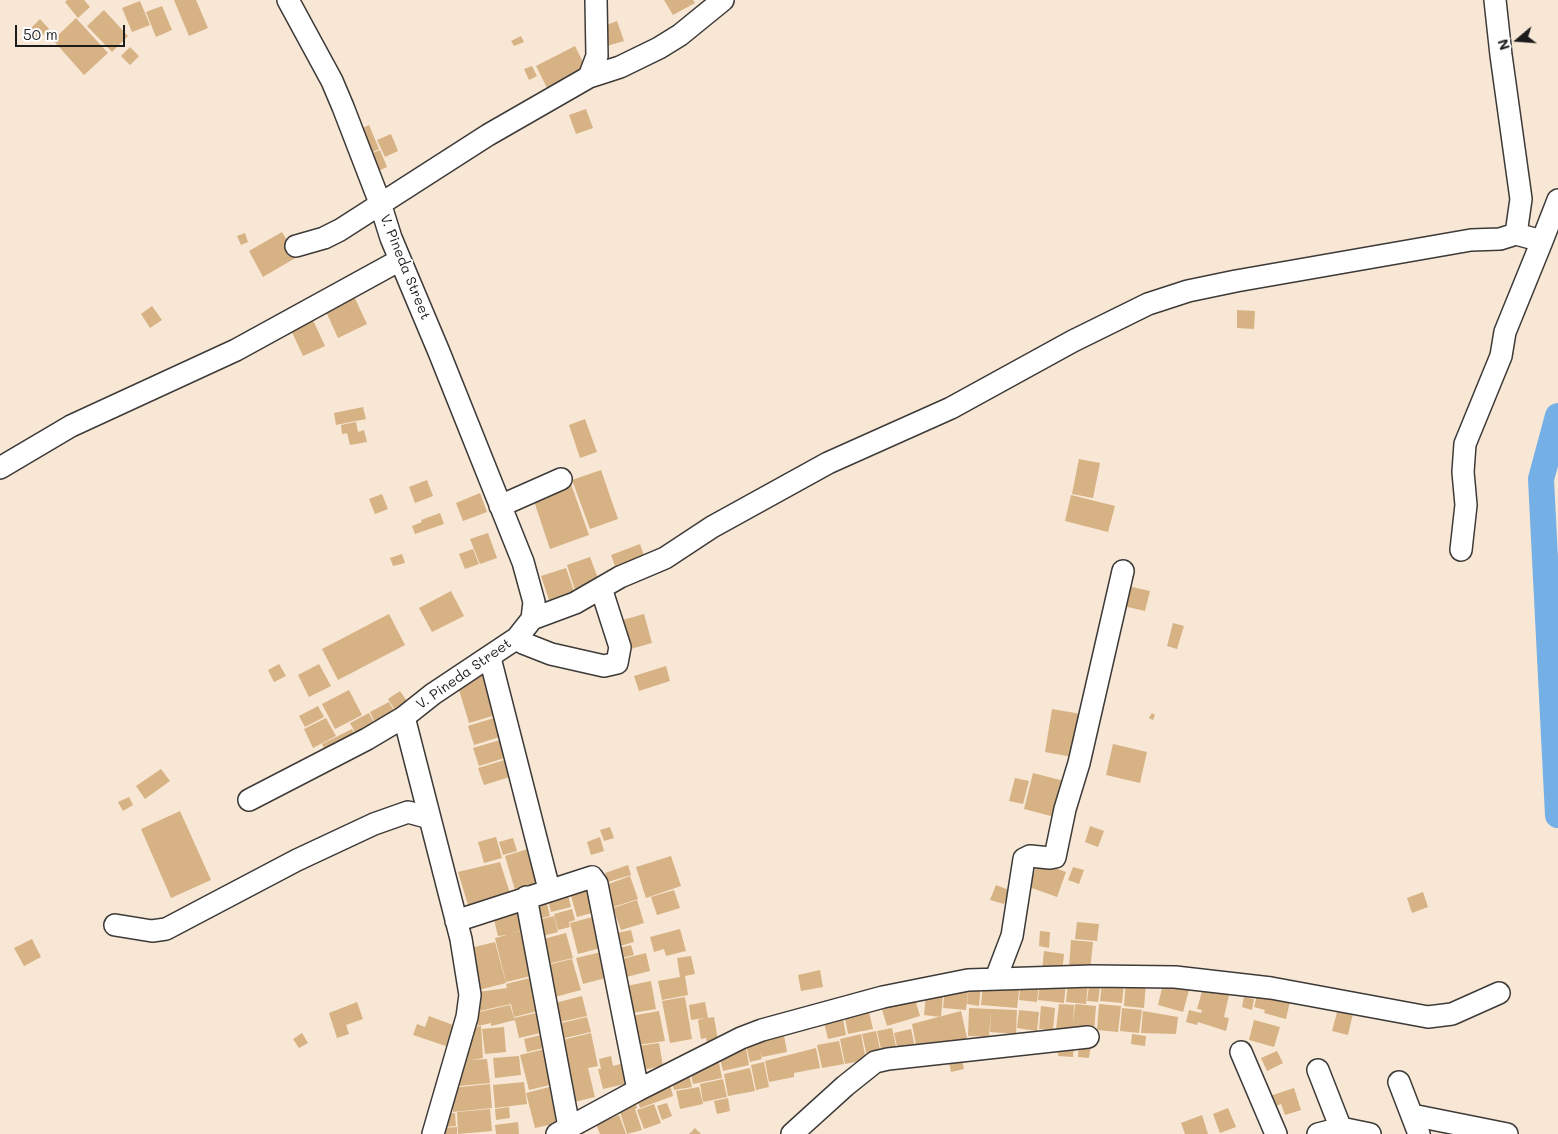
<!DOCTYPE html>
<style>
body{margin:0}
#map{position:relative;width:1558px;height:1134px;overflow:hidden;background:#f7e7d4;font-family:Mali,sans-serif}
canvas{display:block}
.north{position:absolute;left:1493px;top:15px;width:50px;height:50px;-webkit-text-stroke:4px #fff;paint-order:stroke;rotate:252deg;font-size:14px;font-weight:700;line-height:20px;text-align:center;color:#1c1c1c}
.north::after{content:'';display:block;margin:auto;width:18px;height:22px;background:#1c1c1c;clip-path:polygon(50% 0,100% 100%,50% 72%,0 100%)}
.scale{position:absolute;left:15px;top:25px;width:110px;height:22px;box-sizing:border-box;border:2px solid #1c1c1c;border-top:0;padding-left:6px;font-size:15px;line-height:18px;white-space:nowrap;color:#1c1c1c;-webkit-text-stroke:4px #fff;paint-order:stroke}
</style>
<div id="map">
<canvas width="1558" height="1134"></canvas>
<div class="north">N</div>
<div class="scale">50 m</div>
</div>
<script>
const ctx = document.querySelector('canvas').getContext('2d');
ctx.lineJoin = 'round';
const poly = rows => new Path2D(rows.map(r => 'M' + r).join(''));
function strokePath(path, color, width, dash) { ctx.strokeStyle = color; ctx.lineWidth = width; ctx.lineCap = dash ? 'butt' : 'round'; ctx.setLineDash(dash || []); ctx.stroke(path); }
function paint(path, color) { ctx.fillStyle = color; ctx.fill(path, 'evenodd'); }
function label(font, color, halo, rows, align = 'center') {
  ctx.font = font + ' Mali,sans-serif'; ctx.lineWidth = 4; ctx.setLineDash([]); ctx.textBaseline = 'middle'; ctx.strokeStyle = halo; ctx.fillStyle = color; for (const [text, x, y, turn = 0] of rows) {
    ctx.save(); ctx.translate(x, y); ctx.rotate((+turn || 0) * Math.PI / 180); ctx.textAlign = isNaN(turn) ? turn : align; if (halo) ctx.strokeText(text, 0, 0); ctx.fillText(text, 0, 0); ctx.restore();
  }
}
strokePath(poly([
 [1558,416,1541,479,1558,815]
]), '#74afe5', 26);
paint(poly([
 [67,0,84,0,90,7,78,18,65,2],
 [174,0,196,0,208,28,189,36],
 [664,0,693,0,695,3,673,15],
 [140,1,150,25,132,32,122,8],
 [162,6,172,30,156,37,146,12],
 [104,10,128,36,112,52,87,26],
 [76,18,108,53,84,75,53,40],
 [40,19,49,29,36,42,27,32],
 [617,21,624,41,607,46,601,27],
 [521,36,524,42,514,46,511,41],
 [575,46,586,68,547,88,536,66],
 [130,47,139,56,130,65,121,56],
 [532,66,537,76,529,80,524,69],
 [586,109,593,128,576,134,569,115],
 [369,125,379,149,369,154,359,130],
 [391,134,398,151,385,157,377,140],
 [380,150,387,167,378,171,370,154],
 [282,232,297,257,263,277,249,251],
 [245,233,248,242,241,245,237,236],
 [352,292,367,324,338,338,323,305],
 [152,306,162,320,150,328,141,314],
 [1237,310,1255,311,1254,329,1237,328],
 [313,320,325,346,303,356,291,330],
 [363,407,366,419,336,425,334,413],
 [585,419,597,452,580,458,569,425],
 [356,422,358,432,364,430,367,442,350,445,347,433,342,434,341,425],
 [1079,459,1100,463,1093,498,1072,494],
 [601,470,618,519,590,529,572,480],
 [427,480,433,496,415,503,409,487],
 [571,484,589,535,550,549,533,498],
 [480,493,487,512,463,521,456,503],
 [382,494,388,509,375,514,369,499],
 [1071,495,1115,506,1108,532,1065,521],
 [440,513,444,524,415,534,412,526,422,522,421,520],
 [488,533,497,558,480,564,470,539],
 [640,544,646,561,617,572,611,555],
 [473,549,479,564,465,569,459,554],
 [402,554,405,563,393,566,390,558],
 [590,557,599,581,575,590,567,565],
 [566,568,574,591,549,600,541,576],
 [1123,585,1150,591,1145,611,1119,605],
 [451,591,464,616,432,632,419,608],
 [389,614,405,645,338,680,322,649],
 [644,614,652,643,627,650,619,621],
 [1173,623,1184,626,1177,649,1167,646],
 [279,664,286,676,274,682,268,670],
 [319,664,331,686,309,697,298,675],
 [666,666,670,681,639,691,634,676],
 [486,674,499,714,469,723,457,683],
 [349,690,362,715,335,729,322,704],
 [400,691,411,707,398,715,388,699],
 [389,702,397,716,377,727,370,712],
 [318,706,324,717,305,727,299,716],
 [1052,709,1081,714,1073,757,1045,752],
 [369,713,376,726,357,736,350,723],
 [1152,713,1155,715,1153,720,1149,718],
 [497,717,503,736,474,745,468,726],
 [326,718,336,736,313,748,304,729],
 [352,729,357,739,327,754,322,744],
 [503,739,508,757,479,766,473,748],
 [1113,744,1147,752,1140,783,1106,775],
 [508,759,513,776,484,785,478,768],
 [161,769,170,781,145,799,136,786],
 [1033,773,1064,781,1055,817,1024,809],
 [1015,778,1029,781,1023,804,1009,801],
 [129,797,133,805,123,811,118,802],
 [180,811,211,880,171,898,141,829],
 [1090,826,1104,831,1098,847,1085,842],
 [610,827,614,838,604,841,600,830],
 [496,837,502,858,484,863,478,842],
 [600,837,604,851,591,855,587,842],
 [513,838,517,851,503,855,499,842],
 [531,848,541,882,515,890,505,856],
 [671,856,681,886,646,898,636,867],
 [500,862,510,893,468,905,458,872],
 [1038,862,1066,872,1057,897,1029,887],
 [628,865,631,875,608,882,605,873],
 [1073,867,1084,870,1079,884,1068,880],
 [630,876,638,899,613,907,606,885],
 [591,883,599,911,577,917,569,889],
 [996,885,1009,890,1004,904,990,900],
 [674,890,680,908,657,915,651,897],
 [567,891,571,907,551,912,547,896],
 [1423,892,1428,907,1412,913,1407,898],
 [545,896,550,916,534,920,529,900],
 [637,900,644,923,621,930,613,908],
 [525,903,531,929,511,933,529,930,539,974,506,982,495,938,507,935,498,936,493,915],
 [572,909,575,920,569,922,570,927,558,930,554,914],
 [554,916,558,932,538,937,534,921],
 [596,916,604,947,578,954,570,923],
 [1077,922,1099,924,1097,941,1075,939],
 [680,929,686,951,666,956,664,949,654,952,650,937],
 [631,930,634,942,620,946,617,933],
 [1040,931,1050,932,1049,948,1039,946],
 [566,933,573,958,543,965,536,941],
 [32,939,41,957,24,966,14,948],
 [1071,940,1093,942,1090,971,1069,968],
 [495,942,506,983,475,991,466,949],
 [631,945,634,955,621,958,619,948],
 [606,951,613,976,583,984,576,958],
 [1044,951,1064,954,1062,972,1042,970],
 [646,953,650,971,622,978,618,960],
 [691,956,695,974,685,976,688,995,662,1000,658,981,680,977,677,958],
 [572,959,581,990,551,998,543,966],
 [820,970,823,987,801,991,798,975],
 [538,976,546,1009,514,1017,511,1004,488,1009,486,998,488,1009,476,1012,471,993,507,988,506,984],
 [1021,980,1039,982,1037,1002,1019,1000],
 [1126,980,1146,982,1144,1008,1124,1006],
 [651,981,656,1009,627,1014,622,987],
 [1040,981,1066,983,1064,1003,1038,1000],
 [1068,982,1088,983,1086,1004,1066,1002],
 [1102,982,1124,984,1122,1003,1100,1001],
 [969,983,981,984,979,1006,967,1004],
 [1020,983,1017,1008,981,1005,983,984],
 [1163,984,1189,990,1183,1012,1158,1005],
 [1089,986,1100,987,1098,1002,1087,1001],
 [945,988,968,991,966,1010,943,1008],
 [1203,988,1229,995,1224,1017,1229,1018,1226,1031,1198,1022,1197,1025,1186,1022,1189,1010,1201,1013,1202,1010,1197,1009],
 [1258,992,1290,1001,1286,1019,1264,1013,1265,1010,1254,1007],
 [926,993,943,994,941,1017,924,1015],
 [582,996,587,1016,560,1022,555,1003],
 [914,996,920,1016,887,1026,881,1006],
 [685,997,692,1039,670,1043,662,1001],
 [1244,997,1254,999,1252,1010,1242,1007],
 [357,1002,363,1019,346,1025,349,1034,337,1038,329,1013],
 [705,1002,708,1018,714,1017,719,1046,708,1048,706,1038,701,1039,698,1020,705,1018,691,1020,689,1005],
 [1059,1004,1074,1005,1073,1024,1075,1004,1096,1006,1094,1032,1056,1029],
 [1099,1004,1121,1006,1118,1032,1097,1030],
 [510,1005,514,1018,540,1012,545,1032,519,1038,515,1020,491,1026,491,1023,478,1026,475,1013],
 [1339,1005,1354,1009,1348,1035,1332,1031],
 [1041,1006,1055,1008,1053,1030,1039,1029],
 [868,1008,873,1029,848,1034,844,1013],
 [969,1008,991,1009,989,1037,968,1036],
 [1122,1008,1142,1010,1139,1033,1120,1031],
 [991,1009,1017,1010,1016,1034,990,1032],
 [1019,1010,1039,1012,1037,1031,1017,1028],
 [659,1011,665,1041,637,1045,631,1016],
 [961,1011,967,1038,917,1050,912,1024],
 [1143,1011,1178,1017,1176,1034,1141,1033],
 [842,1014,846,1035,828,1039,823,1018],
 [429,1016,453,1025,446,1046,413,1035,417,1024,425,1027],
 [587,1017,591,1032,556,1040,553,1025],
 [1254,1020,1280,1027,1274,1047,1249,1040],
 [481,1026,483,1058,471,1060,487,1059,490,1083,459,1086,457,1061,469,1028],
 [504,1027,506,1052,485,1054,482,1029],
 [892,1028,897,1051,882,1054,877,1031],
 [911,1029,915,1047,898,1051,894,1033],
 [783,1030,787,1052,762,1057,760,1052,762,1059,750,1062,745,1041],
 [876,1031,881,1054,867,1056,862,1034],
 [302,1033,308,1043,299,1048,293,1039],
 [591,1033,598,1066,588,1068,595,1097,574,1102,554,1042],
 [545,1034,548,1047,527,1052,524,1039],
 [861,1034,866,1060,845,1064,840,1039],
 [1132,1034,1146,1036,1145,1046,1131,1044],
 [839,1041,844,1064,822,1068,817,1045],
 [659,1043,663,1066,642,1070,638,1046],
 [1059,1043,1074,1044,1073,1057,1058,1056],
 [1079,1043,1091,1045,1089,1058,1078,1057],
 [746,1048,749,1065,723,1071,719,1054],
 [816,1048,820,1068,794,1073,794,1077,769,1082,765,1061],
 [545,1049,554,1084,529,1090,520,1055],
 [1277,1051,1283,1063,1267,1071,1261,1058],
 [519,1056,521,1075,495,1078,493,1058],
 [611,1056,613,1066,624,1063,629,1083,603,1089,598,1069,601,1069,599,1059],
 [962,1059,964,1069,951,1072,949,1062],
 [764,1062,769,1087,756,1090,751,1065],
 [719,1063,722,1078,693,1084,690,1069],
 [750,1068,755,1091,728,1096,724,1074],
 [689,1074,692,1087,674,1090,671,1078],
 [723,1079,727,1097,703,1102,700,1084],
 [524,1082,527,1104,495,1108,493,1085],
 [490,1084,492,1108,453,1112,451,1088],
 [670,1085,673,1096,640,1108,636,1097],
 [553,1086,562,1122,535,1128,526,1093],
 [699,1087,703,1104,680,1109,676,1091],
 [1294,1088,1301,1110,1285,1115,1281,1104,1274,1107,1270,1096],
 [728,1098,730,1111,717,1114,714,1101],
 [635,1100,637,1108,635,1109,642,1130,627,1134,618,1106],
 [667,1103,672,1116,662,1120,657,1106],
 [654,1104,661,1123,644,1129,637,1110],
 [509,1107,510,1118,496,1120,495,1109],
 [1228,1108,1236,1127,1220,1133,1213,1114],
 [490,1109,492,1131,458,1134,457,1112],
 [455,1113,456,1126,445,1127,444,1114],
 [619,1115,626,1134,600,1134,596,1124],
 [1202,1115,1208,1134,1185,1134,1181,1123],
 [518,1122,519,1134,496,1134,495,1125],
 [457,1127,457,1134,444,1134,444,1128],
 [695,1128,701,1134,689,1134]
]), '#d7b284');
const minor = poly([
 [288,0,332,81,343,107,380,203,391,238,439,352,523,562,534,602,532,619,517,638,433,694,404,717,461,939,470,995,467,1017,433,1134],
 [1495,0,1501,55,1521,199,1516,234],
 [589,77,620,67,659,48,680,35,723,0],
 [1542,241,1558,200],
 [296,246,324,238,340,230,488,135,589,77,597,56,596,0],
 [0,468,71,426,236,350,400,260],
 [500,506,561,479],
 [532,619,575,603,620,577,665,558,712,527,828,463,951,408,1073,341,1148,304,1188,291,1236,281,1471,240,1500,239,1516,234,1542,241,1505,332,1501,356,1465,444,1463,472,1466,505,1461,550],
 [517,638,523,643,551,654,604,666,617,663,620,647,601,588],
 [490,658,549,889],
 [249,800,367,739,404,717],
 [526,897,569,1127],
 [456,921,592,877,597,884,638,1090],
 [115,925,152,931,166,929,297,860,374,824,408,812,430,818],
 [996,978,1012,936,1024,859,1030,856,1050,858,1055,857,1065,809,1079,763,1123,571],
 [1241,1052,1276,1134],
 [1318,1070,1343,1134],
 [1399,1082,1419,1134],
 [1412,1115,1507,1134],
 [557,1134,638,1090,741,1038,762,1030,883,997,968,980,1092,976,1175,977,1271,988,1428,1017,1452,1014,1499,993],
 [792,1134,845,1086,875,1062,888,1059,1088,1037],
 [1318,1134,1341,1128,1370,1134]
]);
strokePath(minor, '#3d3a38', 24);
strokePath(minor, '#fff', 21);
label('14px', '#1c1c1c', '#fff', [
 ["V. Pineda Street",405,267,68],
 ["V. Pineda Street",464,674,-35]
]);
</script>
